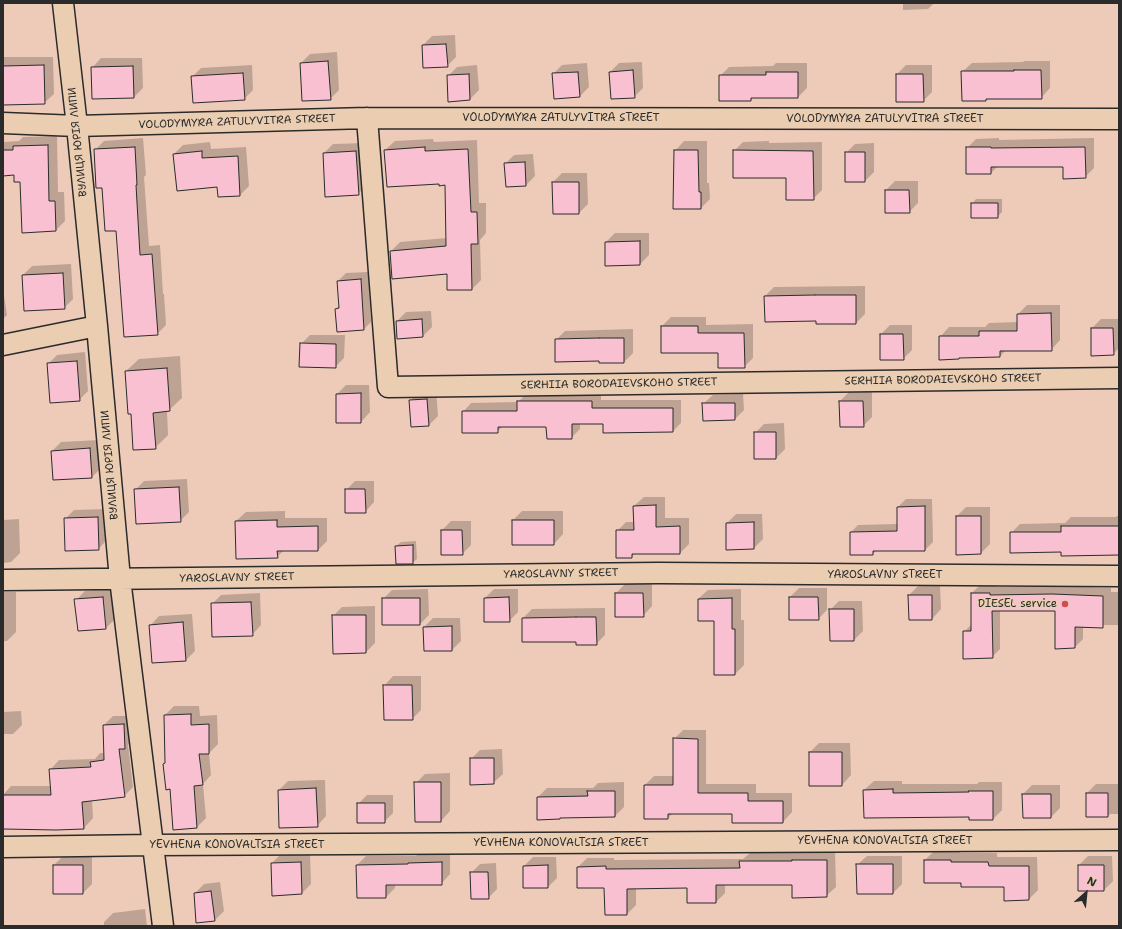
<!DOCTYPE html>
<meta charset="utf-8">
<style>
body{margin:0}
#map{position:relative;width:1122px;height:929px;overflow:hidden;background:#eecbb8;font-family:"Shantell Sans",sans-serif}
canvas{display:block}
.frame{position:absolute;inset:0;border:4px solid #2b2b2b;pointer-events:none}
.north{position:absolute;left:1066px;top:873px;width:40px;height:40px;-webkit-text-stroke:3px #ebceb2;paint-order:stroke;rotate:27deg;font-size:11px;font-weight:700;line-height:16px;text-align:center;color:#2b2b2b}
.north::after{content:'';display:block;margin:auto;width:14px;height:18px;background:#2b2b2b;clip-path:polygon(50% 0,100% 100%,50% 72%,0 100%)}
</style>
<div id="map">
<canvas width="1122" height="929"></canvas>
<div class="frame"></div>
<div class="north">N</div>
</div>
<script>
const ctx = document.querySelector('canvas').getContext('2d');
ctx.lineJoin = 'round';
function paint(path, color) { ctx.fillStyle = color; ctx.fill(path, 'evenodd'); }
const poly = rows => new Path2D(rows.map(r => 'M' + r).join(''));
function strokePath(path, color, width, dash) { ctx.strokeStyle = color; ctx.lineWidth = width; ctx.lineCap = dash ? 'butt' : 'round'; ctx.setLineDash(dash || []); ctx.stroke(path); }
function label(font, color, halo, rows, align = 'center') {
  ctx.font = font + ' "Shantell Sans",sans-serif'; ctx.lineWidth = 3.5; ctx.setLineDash([]); ctx.textBaseline = 'middle'; ctx.strokeStyle = halo; ctx.fillStyle = color; for (const [text, x, y, turn = 0] of rows) {
    ctx.save(); ctx.translate(x, y); ctx.rotate((+turn || 0) * Math.PI / 180); ctx.textAlign = isNaN(turn) ? turn : align; if (halo) ctx.strokeText(text, 0, 0); ctx.fillText(text, 0, 0); ctx.restore();
  }
}
paint(poly([
 [903,3,934,3,928,9,903,10],
 [455,35,456,57,447,66,423,45,432,36],
 [337,52,339,90,330,99,303,100,301,63,310,54],
 [3,57,53,57,54,94,44,103,3,101],
 [101,58,142,58,143,88,134,97,92,68],
 [1024,61,1050,61,1050,88,1041,98,987,98,985,100,962,72,972,63,1023,62],
 [642,62,643,88,634,97,610,72,619,63],
 [587,63,589,87,580,96,553,74,562,65],
 [776,63,807,63,807,88,798,97,753,97,751,100,720,76,729,67,773,66],
 [252,65,253,90,244,99,192,77,201,68],
 [477,65,479,90,470,99,448,76,457,67],
 [906,65,932,65,932,92,923,101,897,74],
 [57,136,58,192,64,192,65,221,56,230,15,174,3,175,3,142,19,141,23,137],
 [143,138,146,175,144,177,149,246,160,245,163,294,164,294,166,325,157,334,117,229,103,187,95,150,104,141],
 [999,138,999,140,1094,138,1094,168,1085,177,1064,166,998,166,991,173,967,148,976,139],
 [433,139,434,142,477,140,479,203,486,203,486,233,480,240,481,280,472,289,448,273,391,251,400,242,447,238,446,184,385,150,395,141],
 [684,141,707,141,707,183,709,183,710,199,701,208,675,151],
 [769,141,769,143,822,142,822,190,813,199,787,177,734,151,743,142],
 [210,142,211,149,246,147,249,186,240,195,218,186,174,154,183,145],
 [365,143,367,185,358,194,324,153,333,144],
 [874,143,874,172,865,181,846,153,855,144],
 [533,154,535,176,526,185,505,164,514,155],
 [562,173,587,173,588,204,579,213,553,182],
 [895,181,918,181,918,203,909,212,886,190],
 [976,199,1002,199,1002,212,997,217,972,204],
 [615,233,649,233,649,255,640,264,606,242],
 [71,264,73,299,64,308,23,275,32,266],
 [368,272,371,322,364,329,336,309,340,305,338,281,346,273],
 [865,286,865,314,856,323,817,320,765,296,774,287],
 [3,289,7,315,3,319],
 [1027,305,1060,305,1060,340,1051,350,1006,350,1000,356,960,357,959,358,940,337,949,327,985,327,989,323,1018,322,1018,314],
 [431,311,432,327,423,336,398,338,397,321,406,312],
 [671,317,706,317,706,325,753,324,753,358,744,367,719,352,662,326],
 [1101,319,1119,319,1119,348,1113,354,1092,328],
 [890,325,912,325,912,350,903,359,881,334],
 [633,329,633,353,624,362,600,360,556,340,565,331],
 [310,335,345,335,344,358,335,367,301,344],
 [85,352,88,391,79,400,48,364,57,355],
 [180,356,182,398,169,410,167,411,168,435,155,448,132,413,126,371,139,359],
 [346,385,369,385,370,412,361,422,337,394],
 [436,390,438,416,429,425,412,426,410,401,419,391],
 [849,392,872,392,872,417,863,426,840,401],
 [527,393,601,393,601,400,681,400,681,423,673,431,604,423,580,423,580,429,571,438,547,426,503,426,497,432,463,412,471,403,518,402],
 [743,394,744,410,735,419,703,404,713,395],
 [784,423,785,449,776,458,755,433,764,424],
 [99,440,101,468,92,477,54,479,52,451,61,442],
 [187,479,189,512,180,521,135,490,144,481],
 [355,481,374,481,374,502,365,512,346,490],
 [644,497,665,497,665,518,689,518,689,544,680,553,635,553,632,557,617,531,626,522,635,522,634,506],
 [906,499,932,499,933,542,925,550,877,550,873,554,851,532,858,525,898,524,898,507],
 [966,507,990,507,990,544,981,553,957,516],
 [106,509,107,540,98,549,65,519,74,510],
 [285,511,285,518,327,518,327,541,318,550,284,550,277,557,236,521,246,512],
 [522,511,563,511,563,534,554,544,513,544,513,520],
 [736,514,762,514,763,539,754,548,727,523],
 [1117,516,1119,516,1119,554,1062,551,1011,533,1020,524,1065,523,1071,517,1116,517],
 [19,519,20,553,11,562,3,563,3,520],
 [451,521,471,521,471,545,462,554,442,530],
 [416,541,417,559,412,563,396,546,401,542],
 [625,584,652,584,652,606,643,616,616,593],
 [980,585,997,585,997,587,1082,587,1111,588,1111,592,1119,592,1119,625,1104,625,1103,626,1083,626,1083,639,1075,647,1056,610,1000,610,1000,649,992,657,964,632,972,624,972,593],
 [918,586,940,586,941,609,932,619,909,595],
 [112,588,115,619,106,628,76,600,85,591],
 [799,588,827,588,827,610,818,619,790,597],
 [428,589,429,615,420,624,383,599,392,590],
 [494,589,518,589,518,612,509,621,485,598],
 [741,589,741,620,744,620,744,665,735,674,715,674,714,620,698,599,708,590],
 [3,592,16,592,16,632,7,641,3,641],
 [260,593,261,625,252,635,212,604,221,595],
 [839,601,862,601,863,631,854,640,830,610],
 [375,606,375,643,366,652,334,653,333,616,342,607],
 [605,608,605,635,596,644,577,641,523,618,532,609],
 [192,614,195,651,186,660,150,626,159,616],
 [433,618,460,618,461,641,452,650,424,627],
 [393,676,421,676,421,710,412,719,384,686],
 [174,706,199,706,200,716,217,715,218,744,209,753,211,775,203,784,206,818,197,827,170,788,166,763,165,715],
 [21,711,22,725,13,734,3,734,3,712],
 [113,716,133,716,134,739,128,745,133,787,124,796,92,800,93,818,84,828,3,828,3,795,11,786,51,786,50,770,59,760,95,759,100,753,105,753,104,725],
 [683,730,706,730,706,784,756,784,756,793,792,793,792,812,783,822,733,813,673,813,668,818,645,785,654,776,674,776,674,739],
 [819,743,850,743,851,775,842,785,810,752],
 [502,749,503,774,493,783,471,759,480,750],
 [450,773,450,811,441,821,416,783,425,774],
 [325,780,326,816,317,826,279,790,288,781],
 [874,781,902,781,902,784,977,784,979,782,1002,782,1002,810,993,819,970,816,864,790],
 [624,782,624,807,615,816,538,819,538,797,547,788,593,788,598,783],
 [1096,784,1119,784,1119,814,1110,814,1108,816,1087,793],
 [1032,785,1060,785,1060,808,1051,817,1023,794],
 [367,795,393,795,393,813,384,822,358,804],
 [835,851,836,887,826,896,793,884,725,884,725,893,716,902,688,887,636,888,636,905,627,914,606,914,605,887,578,867,587,858,614,858,614,860,743,859,750,853],
 [934,851,960,851,960,853,997,853,997,857,1037,857,1038,890,1029,899,1005,886,962,882,925,860],
 [310,853,311,884,302,893,273,895,272,863,281,854],
 [418,854,450,854,450,874,441,884,395,884,395,888,386,897,357,865,366,856,416,856],
 [63,856,92,856,92,884,83,893,54,865],
 [867,856,902,856,902,884,893,893,857,865],
 [1088,856,1112,856,1113,881,1104,890,1079,865],
 [533,857,556,857,557,878,548,887,524,866],
 [496,863,497,889,488,898,471,873,480,864],
 [220,882,224,911,215,920,195,893,204,884],
 [145,909,147,926,104,926,104,922,113,913]
]), '#0003');
const building = poly([
 [446,44,448,67,423,68,422,45,446,44],
 [328,61,331,100,302,101,300,63,328,61],
 [44,65,45,104,3,105,3,66,44,65],
 [133,66,134,98,92,99,91,67,133,66],
 [633,70,635,98,611,99,609,72,633,70],
 [1014,70,1041,70,1042,99,986,99,986,101,962,101,961,71,1014,71,1014,70],
 [578,72,580,97,554,99,552,73,578,72],
 [766,72,798,72,798,98,751,98,751,101,719,101,719,75,766,75,766,72],
 [243,73,245,100,193,103,191,76,243,73],
 [469,74,470,100,448,102,447,75,469,74],
 [896,74,923,74,924,102,896,102,896,74],
 [48,145,49,201,55,201,56,231,22,233,20,182,14,182,14,175,3,176,3,150,13,150,13,146,48,145],
 [135,147,137,185,136,185,140,255,152,254,158,335,124,337,116,231,105,231,102,188,96,188,94,149,135,147],
 [425,147,425,151,468,149,471,212,477,212,478,244,471,244,472,290,447,290,447,274,392,279,390,251,446,246,445,185,439,186,439,184,387,187,384,150,425,147],
 [966,147,991,147,991,148,1085,147,1086,178,1063,179,1063,167,991,167,991,174,966,174,966,147],
 [674,150,698,150,699,192,701,192,701,209,673,209,674,150],
 [733,150,813,151,814,200,786,200,786,178,733,178,733,150],
 [202,151,202,158,238,156,240,196,218,197,217,187,177,191,173,154,202,151],
 [356,151,359,195,325,197,323,153,356,151],
 [845,152,865,152,865,182,845,182,845,152],
 [525,162,526,186,506,187,504,163,525,162],
 [552,182,579,182,579,214,553,214,552,182],
 [885,190,909,190,910,213,885,213,885,190],
 [971,203,998,203,998,218,971,218,971,203],
 [640,241,640,265,605,266,605,242,640,241],
 [63,273,65,309,24,311,22,275,63,273],
 [361,279,364,330,337,332,335,309,339,308,337,281,361,279],
 [815,295,856,295,856,324,816,324,816,321,765,322,764,296,815,295],
 [1051,313,1052,351,1000,351,1000,357,959,358,959,359,939,360,939,336,979,336,979,331,1017,331,1017,314,1051,313],
 [422,319,423,337,397,339,396,321,422,319],
 [661,326,698,326,698,333,744,333,745,368,718,368,718,353,661,353,661,326],
 [1091,328,1113,328,1114,355,1091,356,1091,328],
 [880,334,903,334,904,360,880,360,880,334],
 [599,338,624,338,624,363,599,363,599,361,555,362,555,339,599,338],
 [300,343,336,344,336,368,299,367,300,343],
 [77,361,80,401,50,403,47,363,77,361],
 [167,368,170,411,153,413,156,449,133,450,131,414,128,414,125,371,167,368],
 [361,393,361,423,336,423,336,394,361,393],
 [427,399,429,426,411,427,409,400,427,399],
 [517,401,592,401,592,408,673,408,673,432,603,433,603,424,572,424,572,439,547,439,546,427,498,427,498,433,462,433,462,411,517,411,517,401],
 [839,401,863,401,864,427,840,427,839,401],
 [702,403,735,403,735,420,703,421,702,403],
 [754,432,776,432,776,459,754,459,754,432],
 [90,448,92,478,53,480,51,451,90,448],
 [179,487,181,522,136,524,134,489,179,487],
 [345,489,365,489,366,513,345,513,345,489],
 [656,505,656,527,680,526,680,554,632,554,632,558,616,558,616,530,634,530,633,506,656,505],
 [925,506,925,551,873,551,873,555,850,555,850,532,897,531,897,507,925,506],
 [956,516,981,516,981,554,956,555,956,516],
 [98,517,99,550,65,551,64,518,98,517],
 [277,520,277,527,318,526,318,551,277,551,278,558,236,559,235,521,277,520],
 [512,520,554,520,554,545,512,545,512,520],
 [754,522,754,549,726,550,726,523,754,522],
 [1061,526,1119,526,1119,555,1061,556,1061,552,1010,553,1010,532,1061,532,1061,526],
 [441,530,462,530,463,555,441,555,441,530],
 [413,545,413,564,396,564,395,546,413,545],
 [615,593,643,593,644,617,615,617,615,593],
 [971,593,990,593,990,595,1052,594,1103,596,1103,628,1075,627,1075,648,1055,649,1055,611,992,611,993,658,963,659,963,631,971,631,971,593],
 [908,595,932,595,932,620,909,620,908,595],
 [103,597,106,629,78,631,74,599,103,597],
 [509,597,510,622,484,622,484,598,509,597],
 [789,597,818,597,819,620,789,620,789,597],
 [382,598,420,598,420,625,382,625,382,598],
 [732,598,732,629,735,629,735,675,714,675,714,621,698,621,698,599,732,598],
 [251,602,253,636,212,637,211,603,251,602],
 [829,609,854,609,854,641,830,641,829,609],
 [332,615,366,615,366,653,333,654,332,615],
 [576,617,596,617,597,645,576,645,576,642,522,642,522,618,576,617],
 [183,622,186,661,152,663,149,625,183,622],
 [452,626,452,651,424,651,423,627,452,626],
 [383,685,412,685,413,720,384,720,383,685],
 [191,714,191,725,209,724,209,754,199,754,203,785,194,786,197,828,173,830,170,789,166,790,163,764,165,763,164,715,191,714],
 [124,724,125,749,119,749,125,797,82,802,84,829,56,830,3,829,3,795,51,795,49,769,91,767,90,762,104,760,103,725,124,724],
 [673,738,698,739,698,793,748,793,748,801,783,801,783,823,732,823,732,814,668,814,668,819,644,819,644,785,673,785,673,738],
 [809,752,842,752,842,786,809,786,809,752],
 [470,758,494,758,494,784,470,785,470,758],
 [414,782,441,782,441,822,415,822,414,782],
 [316,788,318,827,279,828,278,790,316,788],
 [893,789,893,793,969,792,968,791,993,791,993,820,969,820,969,817,864,818,863,790,893,789],
 [587,791,615,791,615,817,560,818,560,819,537,820,537,797,588,796,587,791],
 [1086,793,1108,793,1108,817,1086,817,1086,793],
 [1022,794,1051,794,1051,818,1023,818,1022,794],
 [357,803,385,803,385,823,357,823,357,803],
 [792,860,827,860,827,897,792,898,792,885,716,885,716,903,687,903,687,888,627,889,627,915,605,915,604,888,577,888,577,867,606,866,606,869,740,868,739,861,792,861,792,860],
 [924,860,951,860,951,862,988,862,989,866,1029,866,1029,900,1004,901,1004,887,961,887,961,883,924,883,924,860],
 [301,862,302,894,272,896,271,863,301,862],
 [442,862,442,885,386,885,386,898,357,898,356,865,408,864,408,863,442,862],
 [856,864,893,864,893,894,857,894,856,864],
 [53,865,83,865,83,894,53,894,53,865],
 [548,865,548,888,523,888,523,866,548,865],
 [1078,865,1104,865,1104,891,1078,891,1078,865],
 [470,872,488,872,489,899,471,899,470,872],
 [211,891,215,921,196,923,194,893,211,891]
]);
paint(building, '#f9c0d1');
strokePath(building, '#2b2b2b', 1);
const street = poly([
 [63,3,77,126,97,326,120,579,163,926],
 [367,118,388,387,1119,378],
 [3,123,77,126,367,118,1119,119],
 [3,345,97,326],
 [3,580,658,573,1119,576],
 [3,847,153,845,1119,840]
]);
strokePath(street, '#2b2b2b', 23);
strokePath(street, '#ebceb2', 20);
for (const [x, y, r, color] of [
 [1065,604,4,"#d1495b"]
]) { const dot = new Path2D(); dot.arc(x, y, r, 0, 2 * Math.PI); ctx.fillStyle = color; ctx.fill(dot); strokePath(dot, '#ebceb2', 1.5); }
label('11px', '#2b2b2b', '#ebceb2', [
 ["VOLODYMYRA ZATULYVITRA STREET",561,118],
 ["VOLODYMYRA ZATULYVITRA STREET",885,119],
 ["VOLODYMYRA ZATULYVITRA STREET",237,122,-2],
 ["ВУЛИЦЯ ЮРІЯ ЛИПИ",78,142,-96],
 ["SERHIIA BORODAIEVSKOHO STREET",943,380,-1],
 ["SERHIIA BORODAIEVSKOHO STREET",619,384,-1],
 ["ВУЛИЦЯ ЮРІЯ ЛИПИ",110,465,-95],
 ["YAROSLAVNY STREET",561,574,-1],
 ["YAROSLAVNY STREET",885,575],
 ["YAROSLAVNY STREET",237,578,-1],
 ["YEVHENA KONOVALTSIA STREET",885,841],
 ["YEVHENA KONOVALTSIA STREET",561,843],
 ["YEVHENA KONOVALTSIA STREET",237,845]
]);
label('11px', '#2b2b2b', '#ebceb2', [
 ["DIESEL service",1057,604]
], 'right');
</script>
